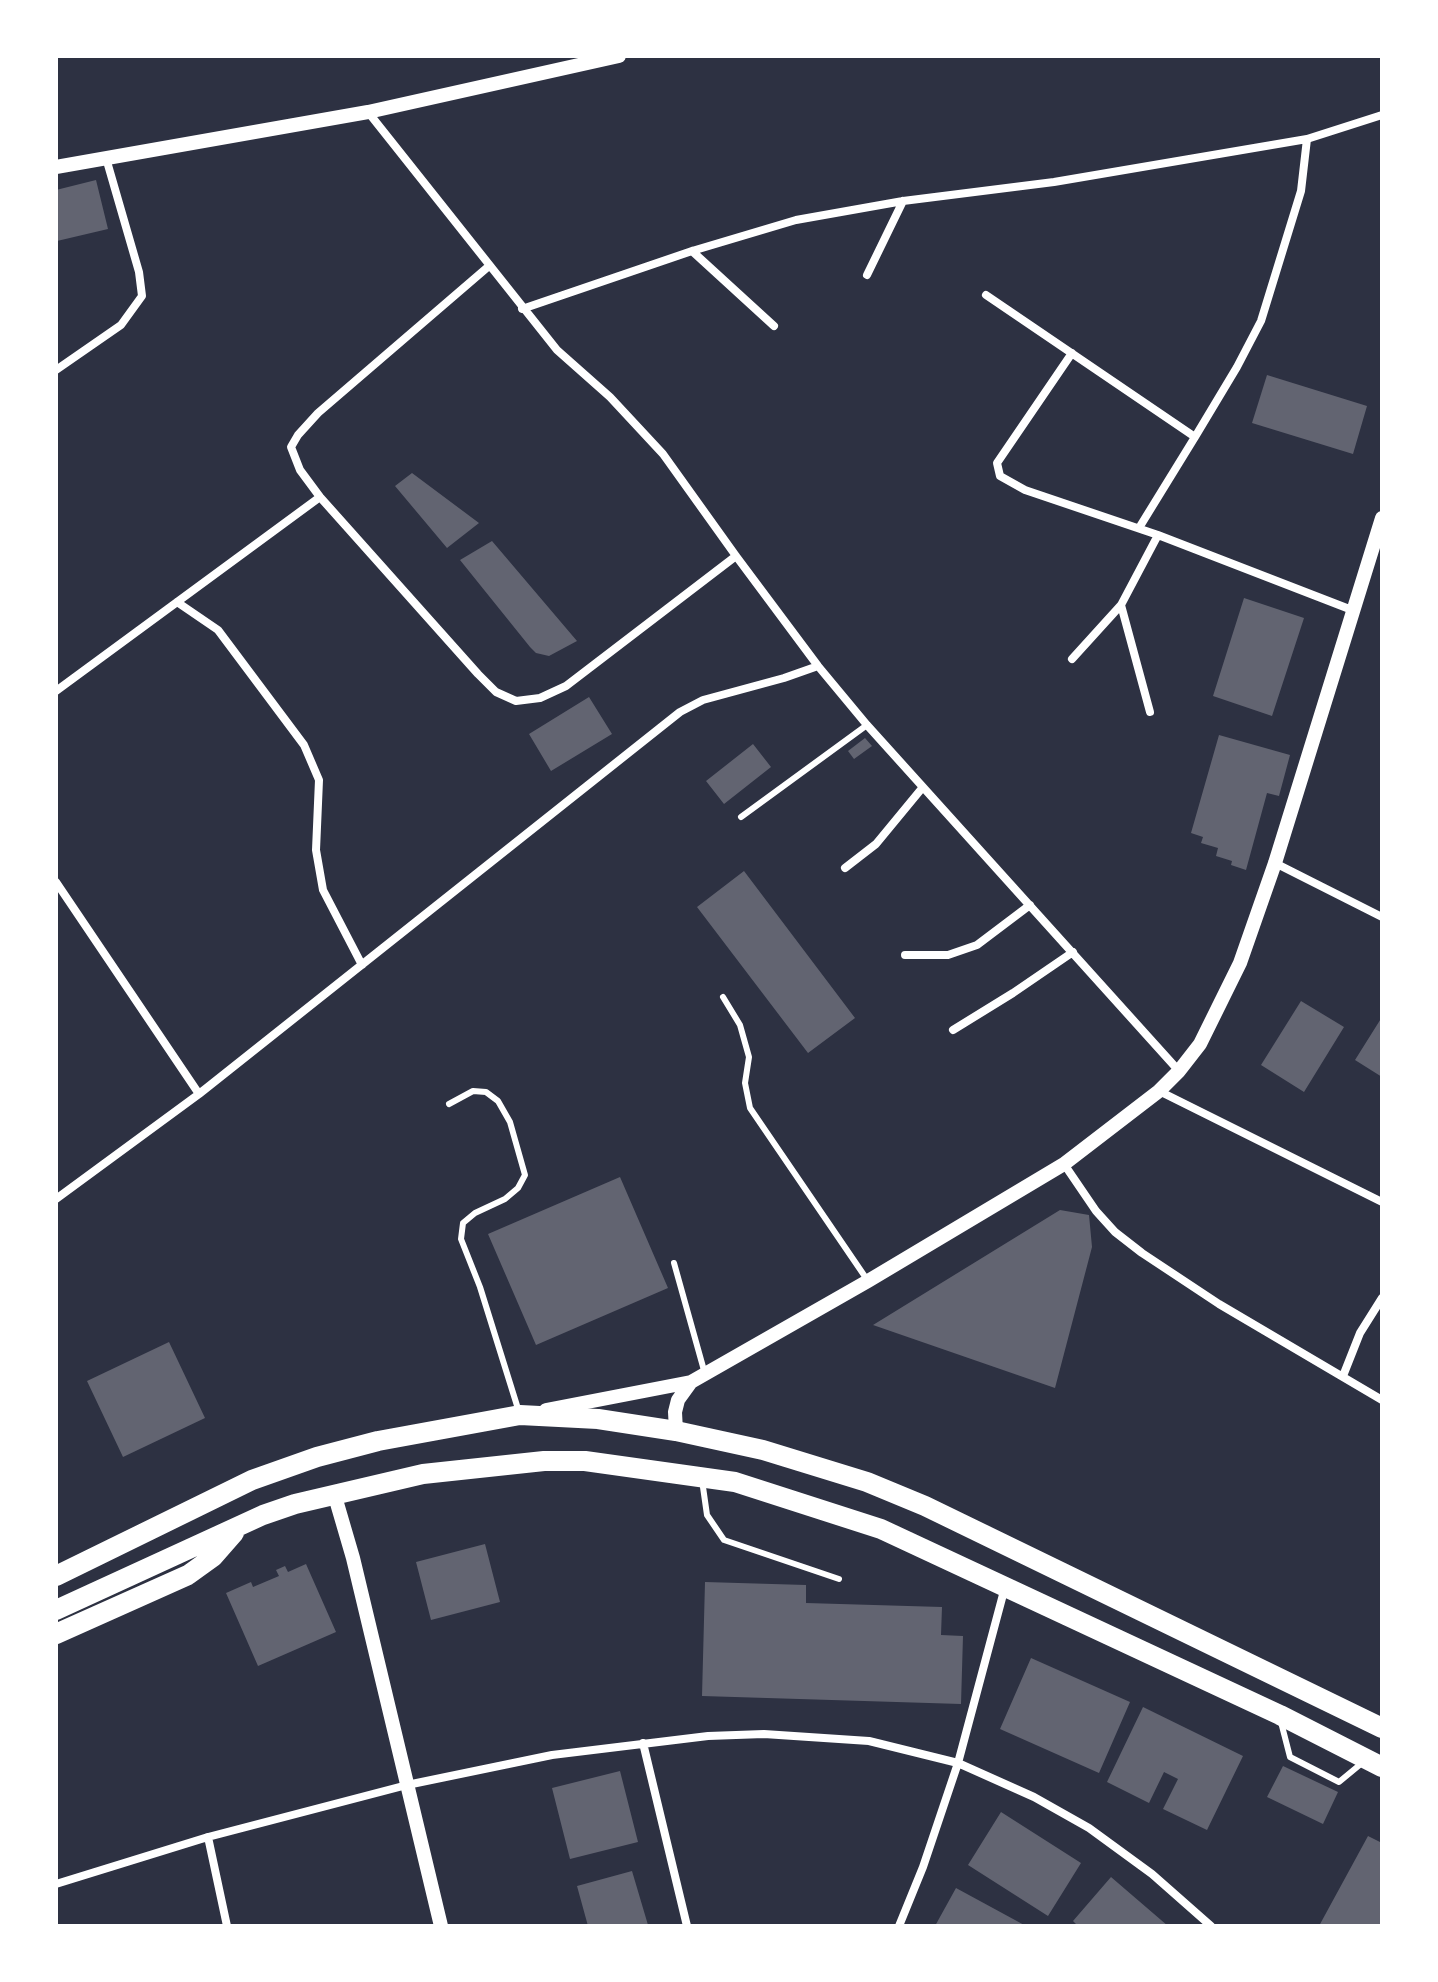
<!DOCTYPE html>
<style>
body{margin:0}
#map{position:relative;width:1438px;height:1982px;overflow:hidden;background:#2d3142;font-family:Poppins,sans-serif}
canvas{display:block}
.frame{position:absolute;inset:0;border:58px solid #fff;pointer-events:none}
</style>
<div id="map">
<canvas width="1438" height="1982"></canvas>
<div class="frame"></div>
</div>
<script>
const ctx = document.querySelector('canvas').getContext('2d');
ctx.lineJoin = 'round';
function paint(path, color) { ctx.fillStyle = color; ctx.fill(path, 'evenodd'); }
const poly = rows => new Path2D(rows.map(r => 'M' + r).join(''));
function strokePath(path, color, width, dash) { ctx.strokeStyle = color; ctx.lineWidth = width; ctx.lineCap = dash ? 'butt' : 'round'; ctx.setLineDash(dash || []); ctx.stroke(path); }
paint(poly([
 [96,180,108,229,57,241,56,190],
 [1267,375,1367,406,1353,454,1252,423],
 [412,473,479,523,447,548,395,486],
 [492,541,577,641,549,656,536,653,530,647,460,560],
 [1244,598,1304,618,1272,716,1213,696],
 [589,697,612,734,551,771,529,734],
 [1219,735,1290,755,1279,796,1267,793,1246,870,1231,865,1232,861,1216,856,1218,848,1201,843,1203,837,1191,833],
 [865,738,872,746,854,759,848,751],
 [753,744,771,767,724,804,706,781],
 [744,871,855,1018,808,1053,697,907],
 [1301,1001,1344,1027,1304,1092,1261,1065],
 [1382,1017,1382,1077,1355,1060],
 [620,1177,668,1288,536,1345,488,1234],
 [1060,1210,1089,1215,1092,1247,1055,1388,873,1325],
 [169,1342,205,1418,123,1457,87,1381],
 [485,1544,500,1602,431,1620,416,1562],
 [306,1564,336,1632,258,1666,226,1593,251,1582,253,1587,279,1576,276,1570,285,1566,288,1572],
 [705,1582,806,1585,806,1603,942,1607,941,1635,963,1636,961,1704,702,1696],
 [1031,1658,1130,1702,1099,1773,1000,1729],
 [1143,1707,1243,1756,1207,1830,1163,1809,1178,1779,1164,1772,1149,1803,1107,1782],
 [1283,1766,1338,1792,1323,1824,1267,1797],
 [620,1771,638,1842,570,1859,552,1788],
 [1001,1812,1081,1863,1048,1916,968,1865],
 [1368,1836,1382,1843,1382,1926,1319,1926],
 [632,1871,648,1925,588,1926,577,1886],
 [1111,1877,1168,1926,1078,1926,1073,1921],
 [956,1888,1026,1926,935,1926]
]), '#626471');
strokePath(poly([
 [741,817,867,725],
 [723,997,740,1025,749,1057,745,1083,750,1108,868,1281],
 [449,1104,473,1091,486,1092,498,1101,510,1122,525,1175,518,1188,505,1199,475,1213,463,1223,461,1239,480,1287,519,1412],
 [674,1263,705,1374],
 [702,1480,707,1515,724,1540,839,1579],
 [1281,1722,1290,1757,1339,1782,1362,1763]
]), '#fff', 6);
strokePath(poly([
 [368,112,557,350,610,397,663,454,736,556,818,666,867,725,1179,1071],
 [692,251,774,326],
 [489,266,318,413,298,435,291,447,300,470,320,497,478,674,496,692,516,701,540,698,566,686,736,556],
 [867,275,903,201],
 [986,295,1195,437,1237,367,1261,321,1301,191,1307,139],
 [522,309,692,251,796,220,903,201,1054,182,1307,139,1382,115],
 [1072,353,997,463,1000,476,1025,490,1158,535,1352,610],
 [56,370,121,325,142,296,139,272,106,158],
 [1139,528,1195,437],
 [177,602,218,630,304,745,319,780,316,850,323,890,362,965],
 [1121,605,1150,712],
 [1072,659,1121,605,1158,535],
 [56,691,320,497],
 [1275,863,1382,917],
 [845,868,876,844,923,787],
 [56,882,199,1094],
 [905,955,948,955,977,945,1030,905],
 [953,1030,1013,993,1073,952],
 [1159,1091,1382,1202],
 [1064,1164,1096,1211,1115,1232,1142,1253,1219,1304,1382,1400],
 [56,1199,199,1094,680,712,703,700,784,678,818,666],
 [1343,1376,1360,1333,1382,1298],
 [643,1743,687,1926],
 [208,1837,227,1926],
 [56,1884,208,1837,407,1785,552,1755,708,1736,764,1734,869,1741,958,1763,1034,1797,1089,1828,1152,1874,1211,1926],
 [899,1926,923,1867,958,1763,1005,1587]
]), '#fff', 8);
strokePath(poly([
 [56,167,368,112,619,56],
 [546,1410,691,1382,868,1281,1064,1164,1159,1091,1179,1071,1200,1044,1240,963,1275,863,1382,518],
 [676,1431,675,1412,678,1400,691,1382],
 [334,1493,353,1558,441,1926]
]), '#fff', 14);
strokePath(poly([
 [56,1576,252,1480,317,1457,378,1441,520,1415,598,1419,676,1431,763,1450,867,1482,925,1506,1382,1728],
 [56,1610,263,1515,295,1504,423,1474,544,1461,585,1461,735,1482,881,1529,1280,1715,1382,1767],
 [56,1634,188,1575,213,1557,234,1533]
]), '#fff', 20);
</script>
